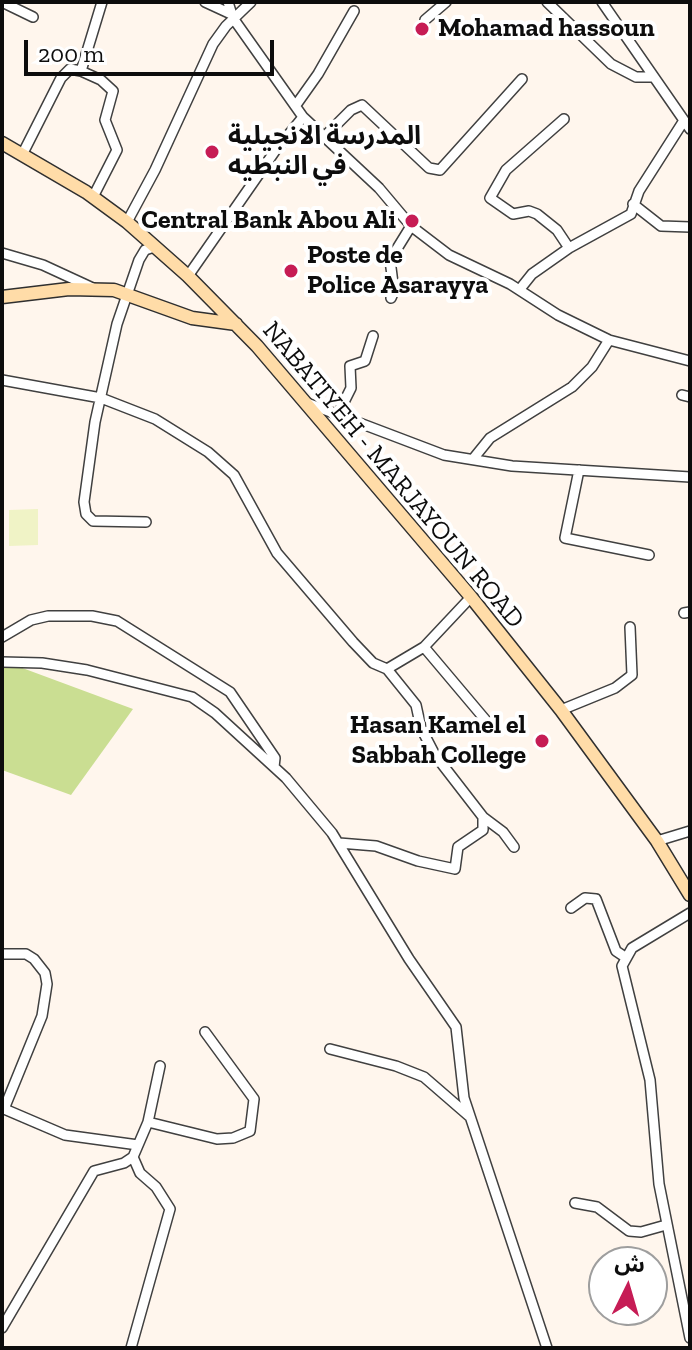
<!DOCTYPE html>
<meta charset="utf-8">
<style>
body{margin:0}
#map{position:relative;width:692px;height:1350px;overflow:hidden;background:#fff6ed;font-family:"Zilla Slab","Noto Sans Arabic",serif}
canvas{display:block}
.frame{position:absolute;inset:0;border:4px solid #0d0d0d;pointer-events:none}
.north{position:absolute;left:588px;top:1246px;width:80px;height:80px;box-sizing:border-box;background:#fff;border:2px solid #9e9e9e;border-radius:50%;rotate:5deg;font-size:22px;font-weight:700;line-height:32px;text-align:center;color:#0d0d0d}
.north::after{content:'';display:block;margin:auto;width:28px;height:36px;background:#c61c55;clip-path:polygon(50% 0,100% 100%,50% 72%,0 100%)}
.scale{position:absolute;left:24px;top:40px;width:250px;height:36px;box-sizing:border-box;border:4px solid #0d0d0d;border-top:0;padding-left:10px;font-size:24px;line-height:28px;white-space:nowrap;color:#0d0d0d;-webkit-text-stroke:6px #fff;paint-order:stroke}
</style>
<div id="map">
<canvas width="692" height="1350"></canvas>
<div class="frame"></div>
<div class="north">ش</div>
<div class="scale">200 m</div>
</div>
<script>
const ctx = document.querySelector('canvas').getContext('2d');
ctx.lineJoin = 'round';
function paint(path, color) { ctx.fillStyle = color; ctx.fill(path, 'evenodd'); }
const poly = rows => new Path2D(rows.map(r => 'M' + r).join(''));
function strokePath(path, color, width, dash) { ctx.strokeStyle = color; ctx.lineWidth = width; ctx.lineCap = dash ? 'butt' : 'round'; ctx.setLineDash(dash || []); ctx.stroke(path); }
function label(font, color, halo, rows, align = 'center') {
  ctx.font = font + ' "Zilla Slab","Noto Sans Arabic",serif'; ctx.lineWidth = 8; ctx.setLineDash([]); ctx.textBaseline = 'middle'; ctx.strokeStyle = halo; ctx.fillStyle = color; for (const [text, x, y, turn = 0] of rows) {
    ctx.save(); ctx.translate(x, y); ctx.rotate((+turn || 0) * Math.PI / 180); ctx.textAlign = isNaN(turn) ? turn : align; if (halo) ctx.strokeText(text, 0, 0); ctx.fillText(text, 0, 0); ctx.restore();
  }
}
paint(poly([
 [17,666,133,709,71,795,2,770,2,668]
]), '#cade92');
paint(poly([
 [38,509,38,545,9,546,9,510]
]), '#f0f3c6');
const minor = poly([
 [2,2,33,17],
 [205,2,231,14],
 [547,2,611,64,636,77,654,77],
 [602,2,690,129],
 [425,20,446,2],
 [81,71,101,80,113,91,105,120,117,150,93,197],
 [296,105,318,74,354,11],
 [303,117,379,188,411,226,449,255,510,284,558,315,609,340,690,361],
 [564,119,506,170,490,198,513,214,529,211,537,214,557,230,569,248],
 [324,137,351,110,362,105,429,168,440,170,522,79],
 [22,155,61,78,70,69,81,71,102,2],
 [633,204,661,226,690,227],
 [127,222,155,170,213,44,226,26,251,2],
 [2,253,43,265,95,289],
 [188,276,275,151,303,117,233,18,228,2],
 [520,289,532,274,569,248,631,214,639,191,683,122],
 [391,298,394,291,390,260,411,226],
 [2,380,101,398,155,419,208,452,234,475,277,553,353,642,373,663,387,669,416,705,421,728,435,755,483,817,483,830,458,847,455,869,418,861,376,846,339,843],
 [682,395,690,397],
 [307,403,444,455,512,466,690,477],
 [338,414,351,388,350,366,365,361,373,336],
 [473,459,490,438,572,387,592,367,609,340],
 [579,470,565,538,649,555],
 [146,522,93,521,86,514,84,502,95,422,117,324,139,260,145,250,154,247],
 [684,613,690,612],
 [2,637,31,620,48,616,92,616,117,621,230,692,275,758,274,767],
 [424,647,494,730],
 [2,662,42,663,87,670,192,697,215,713,286,778,332,833,409,959,456,1027,464,1098,547,1348],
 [387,669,424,647,471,597],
 [561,710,615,688,632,675,630,627],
 [483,817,503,832,514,847],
 [657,841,690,831],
 [571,908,585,898,596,899,616,951,625,957],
 [690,913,632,948,622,966,650,1080,659,1184,690,1338],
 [2,954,26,954,34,959,45,973,47,984,42,1016,4,1109],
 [330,1049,396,1066,424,1077,469,1116],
 [2,1108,65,1135,138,1145],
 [148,1122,160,1066],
 [133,1157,148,1122,217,1139,233,1138,250,1131,254,1099,205,1032],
 [575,1203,597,1207,629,1231,641,1232,666,1225],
 [2,1328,94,1171,124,1163,133,1157,140,1173,156,1187,170,1209,131,1348]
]);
const secondary = poly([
 [2,143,86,192,127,222,188,276,257,346,471,597,561,710,657,841,690,895],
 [2,297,69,289,114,290,192,318,236,324]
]);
strokePath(minor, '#404040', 12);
strokePath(secondary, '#2f2f2f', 15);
strokePath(minor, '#fff', 9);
strokePath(secondary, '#ffdca8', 12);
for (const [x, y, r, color] of [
 [422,29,8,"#c61c55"],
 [212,152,8,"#c61c55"],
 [412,221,8,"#c61c55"],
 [291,271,8,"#c61c55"],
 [542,741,8,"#c61c55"]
]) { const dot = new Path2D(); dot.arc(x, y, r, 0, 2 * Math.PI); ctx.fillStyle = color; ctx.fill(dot); strokePath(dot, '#fff', 3); }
label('bold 26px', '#0d0d0d', '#fff', [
 ["Mohamad hassoun",438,29],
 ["المدرسة الانجيلية",228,137],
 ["في النبطيه",228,167],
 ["Central Bank Abou Ali",396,221,"right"],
 ["Poste de",307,256],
 ["Police Asarayya",307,286],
 ["Hasan Kamel el",526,726,"right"],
 ["Sabbah College",526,756,"right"]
], 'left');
label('26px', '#0d0d0d', '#fff', [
 ["NABATIYEH - MARJAYOUN ROAD",393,475,50]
]);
</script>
